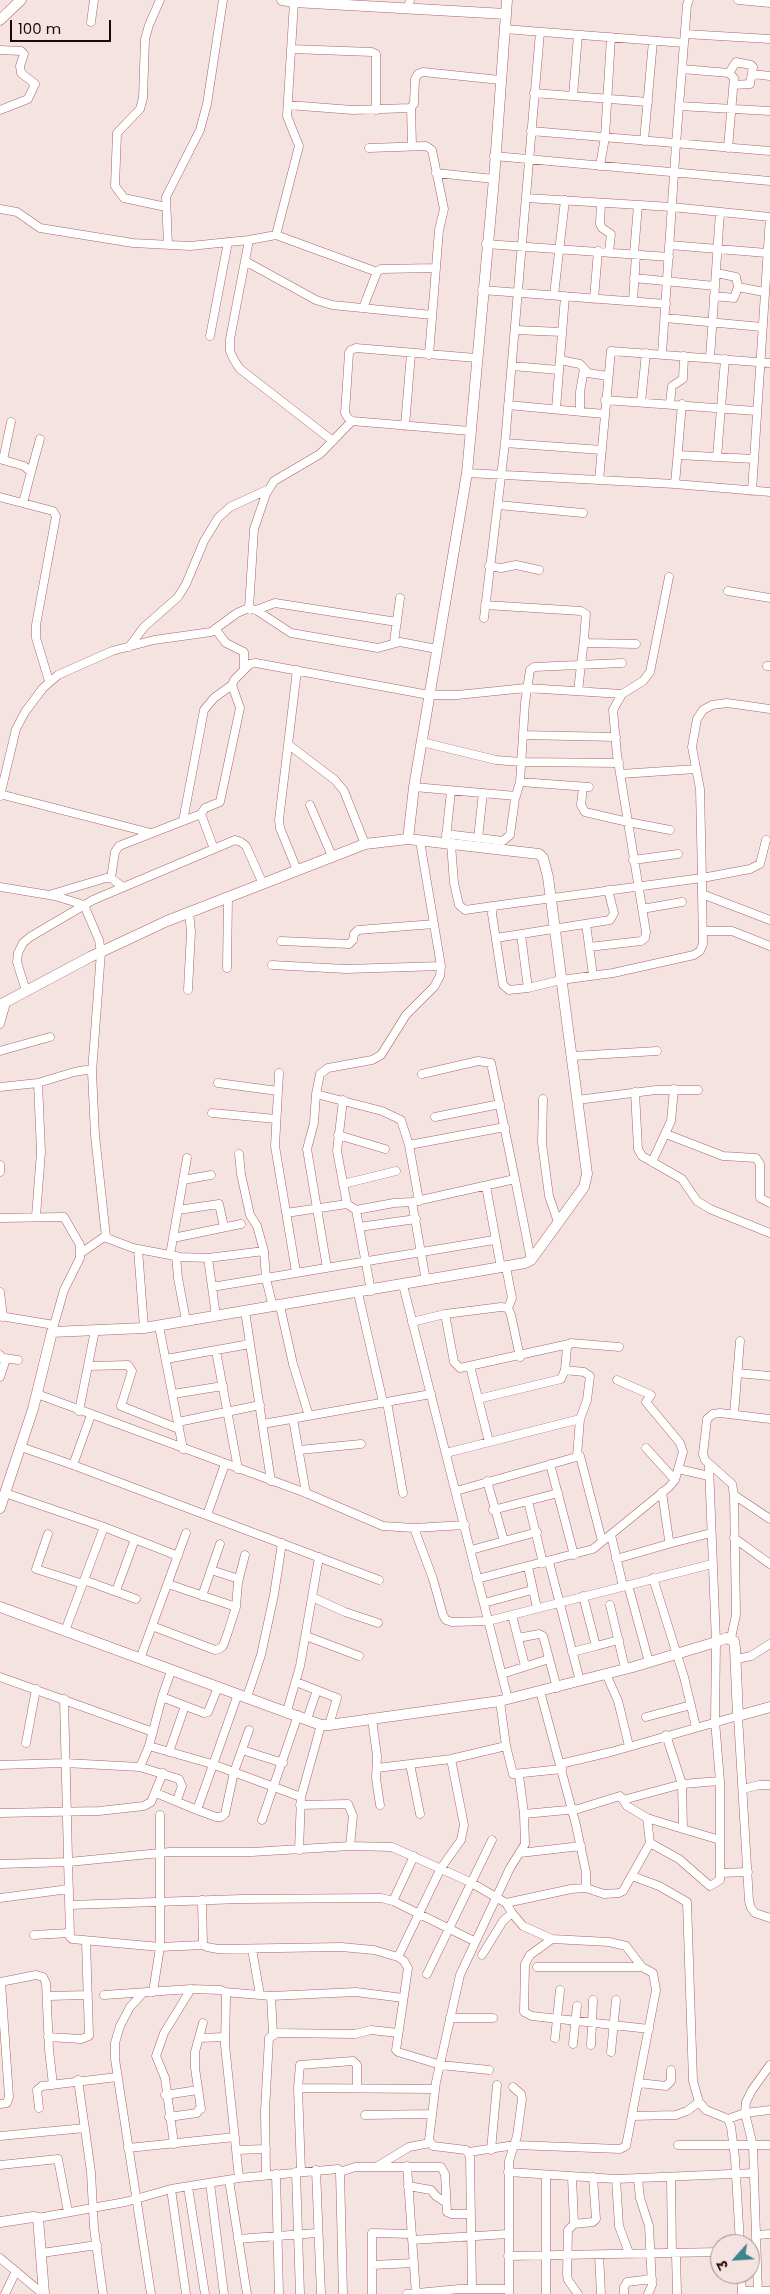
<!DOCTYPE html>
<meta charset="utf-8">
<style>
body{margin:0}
#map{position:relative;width:770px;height:2294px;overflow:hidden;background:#f5e3e1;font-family:Poppins,"Noto Sans Devanagari",sans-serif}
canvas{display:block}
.north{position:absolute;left:710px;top:2234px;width:50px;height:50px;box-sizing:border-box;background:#f5e3e1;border:1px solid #a18b89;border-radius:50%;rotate:244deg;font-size:14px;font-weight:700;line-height:20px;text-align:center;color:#230706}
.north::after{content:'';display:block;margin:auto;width:18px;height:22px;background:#3d848d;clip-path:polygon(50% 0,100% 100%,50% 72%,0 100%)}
.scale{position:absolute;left:10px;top:20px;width:101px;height:22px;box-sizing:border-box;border:2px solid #230706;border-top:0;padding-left:6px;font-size:15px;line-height:18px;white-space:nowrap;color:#230706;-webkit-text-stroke:4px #f5e3e1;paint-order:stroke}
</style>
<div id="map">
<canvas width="770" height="2294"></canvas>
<div class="north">उ</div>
<div class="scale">100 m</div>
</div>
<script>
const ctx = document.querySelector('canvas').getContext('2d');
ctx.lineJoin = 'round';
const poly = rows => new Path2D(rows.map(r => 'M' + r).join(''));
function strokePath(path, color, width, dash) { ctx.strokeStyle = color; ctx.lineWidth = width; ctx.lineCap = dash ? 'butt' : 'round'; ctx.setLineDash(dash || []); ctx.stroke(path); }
const minor = poly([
 [160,0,149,25,145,39,143,98,140,109,117,133,115,186,124,198,166,207],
 [738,0,770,3],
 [408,8,410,0],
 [91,22,94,0],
 [504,29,684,43],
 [685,34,770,39],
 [291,49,372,52,376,54,376,110],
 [0,50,21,51,24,54,20,66,21,73,35,84,28,99,0,110],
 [682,69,729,73,734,78,728,148],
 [729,73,736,62,751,65,753,67,750,84,734,85],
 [753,74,770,76],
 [534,93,648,102],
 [573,96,578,35],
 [288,105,353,110,410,108,414,104,415,79,418,74,423,72,500,80],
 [679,106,770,111],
 [411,107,412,146],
 [531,131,770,151],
 [644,141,653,41],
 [369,148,426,146,432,150,444,209,439,230,429,355],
 [494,156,770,181],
 [600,166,605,137,611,37],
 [436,173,494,179],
 [526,198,672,207,770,217],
 [601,203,600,224,602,228,611,234,609,252],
 [0,209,17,212,40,228,133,243,190,246,249,240,276,235,377,272],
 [276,235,299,146,287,116,294,2],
 [249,240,230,339,230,351,234,360,240,369,333,441],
 [486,244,669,257],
 [168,245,166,197,200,130,207,104,223,0],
 [669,245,767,253],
 [634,254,638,205],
 [245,261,316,300,332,305,432,315],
 [716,273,736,277,738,287],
 [634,278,715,286],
 [482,290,666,304],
 [554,295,565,200],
 [714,296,734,298,738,287,764,292],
 [594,299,598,251],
 [633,301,636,254],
 [363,308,377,272,381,269,436,268],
 [665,318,762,327],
 [515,330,562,332],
 [210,336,228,242],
 [662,354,676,144,687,5,689,0],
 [710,358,720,212],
 [560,360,580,364,588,373,607,376],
 [512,366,559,370],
 [605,400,756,411],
 [641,402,646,353],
 [670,403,672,386,683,379,684,356],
 [508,405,604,414],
 [556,409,565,296],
 [580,411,580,392,584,369],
 [405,426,411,353],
 [470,431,352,421,348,418,345,413,349,353,351,350,356,348,476,358],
 [505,443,602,450],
 [678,455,754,459],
 [717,457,725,359],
 [0,459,24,466,31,472,23,503],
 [3,460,11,422],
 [31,472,40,439],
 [467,473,675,484,770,492],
 [599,480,611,351,770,363],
 [675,484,682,404],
 [752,491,770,217],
 [0,497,53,511,56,516,36,625,36,638,49,681],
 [498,505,583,513],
 [489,566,501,568,516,565,539,570],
 [728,591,770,598],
 [485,605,581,611,586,614,584,639,587,643,636,644],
 [249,608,254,529,266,494,274,481,320,454,352,421],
 [256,610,275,603,397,622],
 [484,618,505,443,540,32],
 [216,630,226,643,244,652,244,669],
 [394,642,400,598],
 [129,647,144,627,178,597,186,584,204,541,218,518,230,507,269,489],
 [767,666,770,666],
 [297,670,279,820,280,828,297,870],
 [578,691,584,639],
 [523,735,616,737],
 [422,742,496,760,521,762,619,763],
 [289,745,335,780,344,791,365,844],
 [620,774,696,769],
 [520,782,589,787],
 [414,787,516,796],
 [583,787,581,805,585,812,628,822,670,830],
 [0,794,151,833],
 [0,796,16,729,25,712,43,688,58,675,112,651,154,640,211,632,237,613,249,608,256,610,291,633,378,648,400,642,437,649],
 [310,805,332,856],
 [183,821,204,710,214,698,232,685],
 [446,834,503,841,510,835,515,799,520,782,525,703,530,670,534,667,622,663],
 [446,838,451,791],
 [478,838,483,793],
 [766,840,760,864,750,869,702,878,493,906,492,914,503,985,509,990,528,988,561,980,613,973,694,955,700,951,703,944,702,894,702,878,700,789,692,747,697,719,703,710,712,705,727,703,770,709],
 [451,844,454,883,459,905,465,910,493,906],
 [214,849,201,814,205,808,220,802,240,708,232,685,234,680,250,664,256,663,429,695,457,695,526,688,622,694],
 [633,860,678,854],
 [111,878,115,852,119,846,201,814],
 [0,887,55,896,84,905,99,940,101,952,92,1072],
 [702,894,770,920],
 [49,895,106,878,111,878,123,887],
 [642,909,682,902],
 [586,924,593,975],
 [703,931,732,931,770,946],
 [521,935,528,988],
 [496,938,610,920,614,913,608,890],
 [281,941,349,944,353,940,354,934,358,930,434,924],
 [589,947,641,941,645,938,646,932,617,755,613,710,622,694,643,681,650,672,669,577],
 [272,965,346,969,441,966],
 [227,968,228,897],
 [188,990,191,932,189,912],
 [26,991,17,962,18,953,23,943,30,937,93,900,235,840,241,842,246,846,263,884],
 [0,1024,6,1003],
 [0,1051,50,1037],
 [573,1056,657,1051],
 [279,1073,275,1146,296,1272],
 [422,1074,478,1061,491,1063,515,1179],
 [218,1083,278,1091],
 [0,1087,38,1083,74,1072,86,1070,92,1072,95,1135,106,1237],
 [635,1092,638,1149,642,1156,682,1179,697,1201,710,1209,770,1233],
 [316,1094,382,1111,401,1120,409,1145,419,1201],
 [543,1099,542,1143,549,1196,558,1222],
 [343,1100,337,1151,347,1204,356,1210,371,1291],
 [577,1100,656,1090,698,1090],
 [212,1113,276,1119],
 [435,1117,500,1104],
 [666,1134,723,1156,756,1158,760,1164,760,1198,770,1203],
 [338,1135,385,1149],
 [409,1145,505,1127],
 [239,1154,241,1174,250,1215,257,1226,264,1251,266,1279,273,1307],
 [652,1162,671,1121,674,1089],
 [0,1172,0,1165],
 [183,1180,211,1175],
 [343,1184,396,1171],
 [486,1186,501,1268],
 [412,1202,426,1281],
 [178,1210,219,1204,224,1227],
 [356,1210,394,1203,412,1202,515,1179,531,1260],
 [286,1213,347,1204],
 [36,1216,41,1152,38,1083],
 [0,1218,64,1217,80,1245,80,1258,64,1290,52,1332],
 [359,1227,416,1219],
 [173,1238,241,1224],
 [138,1249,144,1328],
 [81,1253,104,1237,133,1248,180,1257,208,1258,264,1251],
 [170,1255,187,1158],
 [176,1256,178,1278,186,1321],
 [208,1258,216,1316],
 [506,1267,512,1298,508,1308],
 [327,1268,307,1149,314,1123,316,1094,320,1074,328,1068,372,1060,381,1055,406,1015,434,987,440,976,441,966,420,841],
 [403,1285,508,1699],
 [212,1287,494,1240],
 [0,1292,3,1317],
 [358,1293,383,1402],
 [280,1306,293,1364,309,1416],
 [245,1311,271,1481],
 [445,1314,454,1362,460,1368,569,1344],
 [0,1316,54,1325],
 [412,1322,445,1314,501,1307,508,1308,511,1315,520,1357],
 [159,1326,183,1449],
 [216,1351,238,1469],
 [0,1355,5,1362,0,1377],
 [4,1358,18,1360],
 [166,1359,250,1344],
 [89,1366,128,1365,132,1371,121,1406,179,1429],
 [470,1366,489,1442],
 [565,1370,584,1372,590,1376,587,1400,580,1419,577,1456],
 [737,1373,770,1376],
 [37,1394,306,1493,383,1526,414,1528,465,1525],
 [173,1394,223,1386],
 [478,1399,561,1379,565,1370,567,1347,571,1343,619,1347],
 [387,1402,403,1493],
 [79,1411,95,1330],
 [734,1414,740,1341],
 [293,1419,306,1493],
 [178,1422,260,1405],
 [263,1424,431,1394],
 [21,1447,73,1465,379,1580],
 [646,1448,675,1480],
 [299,1450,361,1444],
 [446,1453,580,1419],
 [550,1464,574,1555],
 [73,1465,91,1415],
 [678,1469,709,1476],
 [487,1481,504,1541,537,1532],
 [456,1491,580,1456,602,1541],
 [662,1492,669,1540,672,1543,711,1533],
 [5,1493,104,1527,178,1556],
 [734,1495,770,1519],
 [528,1501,543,1563],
 [493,1510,558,1493],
 [207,1515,225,1464],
 [414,1528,433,1579,443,1615,446,1620,452,1622,488,1621,712,1564],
 [48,1534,36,1569,83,1584],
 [611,1535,623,1586],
 [734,1538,770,1564],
 [471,1550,504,1541],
 [616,1559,672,1543],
 [549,1562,580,1681],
 [528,1567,537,1608],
 [211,1570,239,1579],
 [653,1578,684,1677,696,1727],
 [477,1579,593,1549,669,1487,675,1480,683,1452,680,1443,646,1402,651,1395,617,1380],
 [84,1580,136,1599],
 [168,1584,236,1607],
 [628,1585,649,1662],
 [116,1591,135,1539],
 [202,1596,220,1544],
 [583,1596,596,1646,619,1640],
 [312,1597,345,1612,378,1623],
 [484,1603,532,1590],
 [610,1605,625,1668],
 [512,1615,525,1666],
 [152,1626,215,1650,219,1649,223,1646,228,1632,236,1607,238,1582,245,1555],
 [65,1631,104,1527],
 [306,1636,359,1656],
 [518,1638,539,1634,543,1636,557,1688],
 [731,1638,736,1615,734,1495,732,1484,705,1460,703,1454,707,1419,713,1414,720,1413,770,1419],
 [572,1652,596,1646],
 [140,1659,186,1533],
 [737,1659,751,1656,770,1644],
 [502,1674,549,1659],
 [606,1674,618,1701,629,1746],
 [0,1677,153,1732],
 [296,1682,337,1698,329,1725],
 [540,1691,576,1825,586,1872,586,1888],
 [162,1697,204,1713,208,1712,218,1687],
 [247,1697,261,1655,274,1595,282,1543],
 [64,1699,70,1937,72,1939,160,1947,203,1945],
 [500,1701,506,1746,513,1774,562,1769],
 [287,1711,300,1666,319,1557],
 [646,1717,691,1705],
 [307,1719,317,1690],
 [372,1719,377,1756,376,1778,380,1805],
 [26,1743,36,1689],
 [149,1746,212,1764,301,1797],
 [242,1750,283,1763],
 [169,1752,185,1706],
 [410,1764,420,1814],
 [560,1764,611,1752,738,1716,749,1901,751,1908,755,1913,770,1918],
 [0,1765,65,1763,140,1767,149,1746,162,1697,171,1671],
 [140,1767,179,1779,182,1786,177,1800],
 [377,1768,451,1759,506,1746],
 [743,1789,759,1785,770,1785],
 [156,1793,197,1810,216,1817,221,1817,225,1814,234,1772,249,1730],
 [623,1800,682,1784,720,1781],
 [300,1805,348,1804,353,1816,350,1846],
 [197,1810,238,1694],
 [0,1813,99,1811,144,1806,151,1802,163,1773],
 [524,1814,578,1809,620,1796,627,1806,647,1818,650,1843,679,1859,710,1886,720,1880,720,1781,715,1721,716,1642,709,1466],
 [647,1818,683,1829,682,1784,666,1735],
 [262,1820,298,1715],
 [683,1829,720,1840],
 [299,1850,301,1797,321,1725],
 [520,1853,581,1846],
 [0,1864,69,1862,170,1852,252,1852,350,1846,392,1847,470,1882,506,1903,571,1889,586,1888,604,1894,619,1893,623,1891,650,1843],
 [720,1873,748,1872],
 [632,1876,659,1886,687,1902,693,2081,699,2102,706,2110,728,2119,731,2127,735,2158,740,2244],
 [0,1898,69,1889],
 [202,1900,203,1945,207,1947,218,1949,341,1947,374,1950,398,1957,404,1961,408,1968,396,2050,398,2052,441,2065,489,2070],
 [393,1901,414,1856],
 [70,1905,241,1899,381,1898,393,1901,474,1941],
 [34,1935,69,1933],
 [552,1939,530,1955,525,1964,524,2012,532,2016,649,2029],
 [252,1949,260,1995],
 [482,1955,503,1921,512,1913],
 [398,1957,441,1868,461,1840,464,1825,451,1759],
 [537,1967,642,1967],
 [427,1974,492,1840],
 [0,1982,36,1975,43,1977,46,1983,49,2050,53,2085],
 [153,1992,160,1947,160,1815],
 [225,1992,271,1996,356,1992,403,1998],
 [143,1993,130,2007,120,2026,115,2043,115,2059,151,2294],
 [104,1995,191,1989,221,1990,225,1992,226,1997,225,2045,239,2178],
 [48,1996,88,1995],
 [271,1996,273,2034],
 [450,2018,493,2018],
 [48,2037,81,2039,89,2036,86,1941],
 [199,2038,225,2037],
 [555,2038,560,1990],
 [573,2044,577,2006],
 [591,2045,593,2000],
 [611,2052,616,2000],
 [78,2080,91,2172,94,2228,103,2294],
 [639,2083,666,2086,671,2081,671,2070],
 [298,2088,435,2089],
 [165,2095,198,2090],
 [0,2104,7,2103,9,2097,1,1982],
 [39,2108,37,2090,42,2086,117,2077],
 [365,2115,432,2114],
 [632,2116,676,2115,687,2111,699,2102],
 [169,2117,197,2113,199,2109,201,2109,195,2068,195,2052,203,2023],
 [728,2119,745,2113,770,2110],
 [0,2136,85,2128],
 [174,2144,165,2078,156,2056,164,2033,191,1989],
 [678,2145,770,2145],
 [128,2148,235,2137],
 [236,2150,266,2149],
 [491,2150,497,2085],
 [469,2152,515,2145,620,2149,626,2146,656,1990,653,1973,642,1967,626,1946,609,1942,552,1939,523,1926,512,1913,506,1903],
 [0,2165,58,2159,68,2212],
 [378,2166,409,2147,430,2143],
 [407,2166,416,2294],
 [316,2170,321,2294],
 [296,2172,300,2294],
 [301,2172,298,2088,300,2065,353,2061,357,2065,357,2088],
 [340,2172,355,2167,441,2167,445,2174,447,2212,452,2214,470,2214],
 [508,2172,616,2179,754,2173],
 [276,2174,279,2294],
 [266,2175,265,2111,269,2038,277,2033,355,2034,371,2030,398,2033],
 [546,2175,546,2294],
 [572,2177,574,2224],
 [671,2178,672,2253],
 [616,2179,619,2226,629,2253],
 [638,2179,640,2198,649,2226,652,2285,648,2294],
 [229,2180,247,2294],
 [210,2183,224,2294],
 [408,2186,431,2190,436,2196,445,2202],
 [188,2187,205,2294],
 [171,2189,186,2294],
 [38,2218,125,2202,171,2189,239,2178,338,2169,340,2172,343,2294],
 [757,2235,770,2234],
 [238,2239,317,2233],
 [412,2240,508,2234],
 [42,2253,97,2245],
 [676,2254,677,2294],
 [599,2255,601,2294],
 [508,2256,720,2252],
 [0,2258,43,2294],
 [372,2265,414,2263],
 [741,2274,742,2294],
 [472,2288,470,2156,466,2150,433,2146,429,2140,436,2082,460,1975,510,1868,525,1844,524,1814,519,1775],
 [742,2291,770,2291],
 [5,2294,16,2271],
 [372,2294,372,2233,412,2234],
 [407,2294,459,2289,509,2289],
 [509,2294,509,2161,517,2136,522,2099,521,2094,513,2087],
 [578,2294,568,2280,567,2274,568,2230,574,2224,593,2222,596,2219,593,2177],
 [624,2294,624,2287,627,2282,652,2279],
 [758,2294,753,2146,745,2113,746,2102,752,2090,770,2065]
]);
const tertiary = poly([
 [282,0,294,2,506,14],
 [0,20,21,0],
 [408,839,414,787,467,473,494,179,507,0],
 [0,1005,90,957,167,921,365,844,408,839,539,854,543,858,548,877,587,1174,584,1187,531,1260,525,1263,144,1328,52,1332,33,1409,0,1508],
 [0,1607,321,1725,329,1725,500,1701,633,1667,716,1642,726,1638,734,1641,735,1648,738,1716,770,1707],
 [0,2222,33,2217,38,2218,44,2294]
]);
strokePath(minor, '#af645d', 9);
strokePath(tertiary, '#af645d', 11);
strokePath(minor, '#fff', 8);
strokePath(tertiary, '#fff', 10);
</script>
